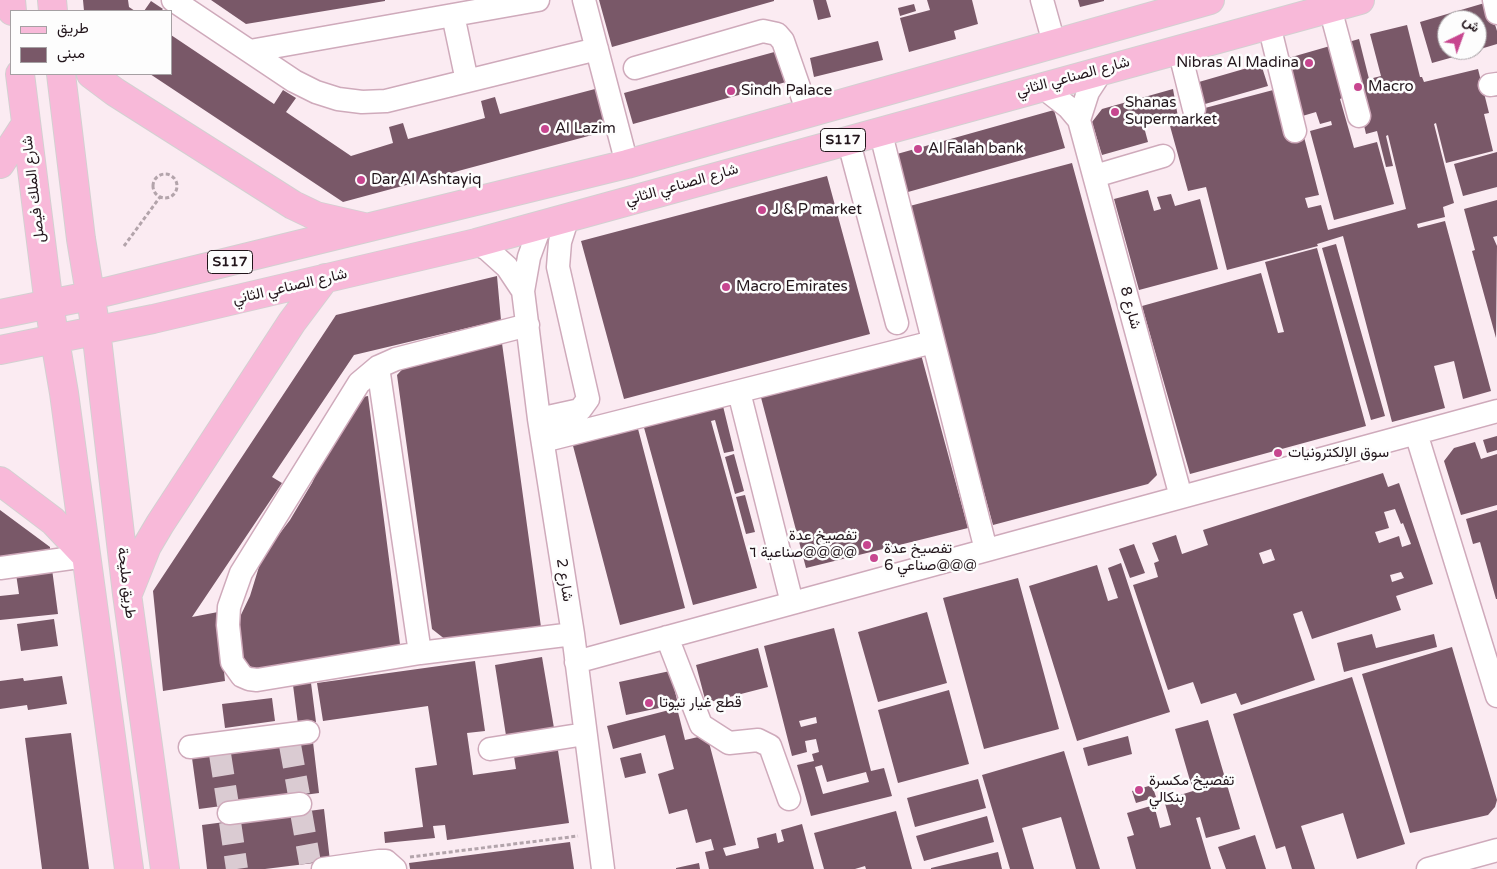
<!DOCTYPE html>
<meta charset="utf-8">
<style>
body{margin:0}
#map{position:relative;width:1497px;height:869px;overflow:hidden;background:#fbebf2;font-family:"Varela Round",Vazirmatn,sans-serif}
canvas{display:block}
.legend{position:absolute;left:10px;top:10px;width:162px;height:65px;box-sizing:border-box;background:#fdfdfd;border:1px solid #a5a0a3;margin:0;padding:6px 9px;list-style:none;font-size:15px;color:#22151b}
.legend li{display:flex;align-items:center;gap:10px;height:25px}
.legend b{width:25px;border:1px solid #a5a0a3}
.north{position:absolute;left:1437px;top:10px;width:50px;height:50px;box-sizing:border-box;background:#fdfdfd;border:1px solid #a5a0a3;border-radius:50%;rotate:42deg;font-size:14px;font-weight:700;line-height:20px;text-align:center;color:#22151b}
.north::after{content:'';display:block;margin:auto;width:18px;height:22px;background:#c7468f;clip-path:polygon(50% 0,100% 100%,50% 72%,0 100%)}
</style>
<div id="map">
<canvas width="1497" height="869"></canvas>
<ul class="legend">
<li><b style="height:6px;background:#f8b9d9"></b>طريق</li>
<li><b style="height:14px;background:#795868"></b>مبنى</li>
</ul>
<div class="north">ش</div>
</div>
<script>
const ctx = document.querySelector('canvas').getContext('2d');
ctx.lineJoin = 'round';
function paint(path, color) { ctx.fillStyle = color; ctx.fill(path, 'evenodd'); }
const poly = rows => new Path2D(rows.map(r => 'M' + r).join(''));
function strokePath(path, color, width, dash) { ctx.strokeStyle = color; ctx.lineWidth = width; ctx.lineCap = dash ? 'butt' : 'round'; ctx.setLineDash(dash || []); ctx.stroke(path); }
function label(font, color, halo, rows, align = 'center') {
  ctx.font = font + ' "Varela Round",Vazirmatn,sans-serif'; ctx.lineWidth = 5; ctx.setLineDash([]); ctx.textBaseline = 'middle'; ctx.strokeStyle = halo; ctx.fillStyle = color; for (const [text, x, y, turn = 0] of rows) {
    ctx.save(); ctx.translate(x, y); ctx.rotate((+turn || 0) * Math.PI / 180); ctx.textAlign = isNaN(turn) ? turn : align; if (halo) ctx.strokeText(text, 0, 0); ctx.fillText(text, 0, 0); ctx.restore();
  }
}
paint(poly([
 [83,0,128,0,129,7,135,11,84,11],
 [211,0,385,0,385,1,246,24],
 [599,0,774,0,774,1,612,47],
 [813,0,826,0,831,17,818,20],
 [927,0,972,0,978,24,954,31,956,39,909,52,900,18,930,10],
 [1078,0,1104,0,1104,1,1080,7],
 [151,1,163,9,161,11,144,11],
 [1488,2,1497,31,1497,44,1477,50,1477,20,1447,20,1447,50,1475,51,1432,63,1420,22],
 [914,4,916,11,900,16,898,8],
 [1407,25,1420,77,1422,77,1424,82,1478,69,1489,113,1484,114,1493,151,1446,163,1436,123,1434,124,1454,203,1443,207,1445,217,1417,224,1418,228,1445,221,1491,391,1463,399,1454,361,1434,366,1445,408,1392,422,1343,236,1317,244,1318,246,1227,270,1206,187,1188,191,1170,126,1188,121,1186,113,1277,89,1304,137,1319,195,1305,198,1308,208,1321,205,1328,230,1406,209,1388,135,1386,136,1393,166,1386,167,1377,131,1366,134,1345,43,1359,39,1369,79,1381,76,1370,34],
 [171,35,274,104,283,90,296,98,286,112,351,156,393,143,389,127,403,123,408,139,485,118,481,101,495,97,500,114,595,89,607,131,343,202,150,74,171,74],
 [878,41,883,60,814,77,810,58],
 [1330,46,1344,97,1340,99,1354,148,1377,142,1394,204,1334,220,1310,131,1332,125,1331,121,1320,124,1316,112,1299,117,1278,61],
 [778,51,786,82,633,124,624,93],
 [1261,64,1268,86,1198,106,1192,84],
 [1173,89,1178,117,1144,127,1148,142,1102,155,1092,122,1102,109],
 [1054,110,1065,148,908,192,897,154],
 [1497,152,1497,187,1463,196,1454,164],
 [1072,163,1157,475,1148,484,993,525,906,207],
 [827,176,870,334,624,399,581,241],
 [1148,190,1154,211,1161,209,1157,197,1171,194,1175,206,1200,199,1218,269,1139,290,1114,199],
 [1497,200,1497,236,1493,237,1497,246,1496,338,1472,251,1475,250,1464,209],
 [1336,244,1385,416,1371,420,1322,248],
 [1317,248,1366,426,1190,474,1142,306,1261,273,1278,333,1284,332,1265,262],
 [497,276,501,320,354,355,272,477,282,483,192,617,218,612,225,681,163,691,153,591,336,315],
 [501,336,541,627,446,640,432,629,397,375,411,360],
 [919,347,968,528,806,568,759,390],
 [368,396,401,652,242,672,238,621,250,596,262,557,290,520,312,483,332,440,357,398],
 [722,402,734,451,724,453,715,420,711,421,757,588,693,605,643,424],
 [637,425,685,608,620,625,572,442],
 [1497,436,1497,450,1487,453,1483,440],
 [1475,442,1481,459,1497,454,1497,505,1461,515,1444,461,1454,448],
 [734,454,744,491,735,494,725,457],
 [1383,473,1388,487,1399,483,1433,584,1396,596,1401,610,1312,639,1302,611,1293,614,1315,680,1241,705,1236,693,1201,704,1193,682,1168,690,1133,585,1158,577,1154,563,1159,561,1152,543,1176,535,1182,554,1208,545,1203,530],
 [1395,509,1401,524,1403,523,1411,544,1402,547,1399,536,1379,543,1375,532,1389,528,1384,512],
 [1271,549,1275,560,1263,564,1259,553],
 [1401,572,1404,578,1392,582,1390,575],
 [745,495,755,532,746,534,736,497],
 [0,510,50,547,50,553,0,557],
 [1497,510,1497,599,1496,599,1480,542,1473,544,1466,519],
 [1134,544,1145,573,1130,578,1119,549],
 [1121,563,1170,712,1077,741,1029,586,1097,565,1108,601,1118,598,1108,568],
 [52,569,58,614,0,620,0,596,19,594,16,574],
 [1018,578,1059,729,984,749,943,598],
 [927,612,947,683,878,702,858,632],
 [54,619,58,646,21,651,17,624],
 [834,628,871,771,884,768,892,796,811,816,797,765,814,761,812,754,819,752,816,739,805,741,807,752,792,756,764,646],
 [816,717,817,723,801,727,799,721],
 [822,765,827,782,866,772,869,782,823,794,815,767],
 [1372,634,1376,648,1434,634,1437,647,1344,672,1337,643],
 [1452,647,1497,800,1495,807,1488,815,1410,833,1362,674],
 [758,648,768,687,706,703,696,665],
 [542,657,555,734,507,742,495,665],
 [475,661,485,731,467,733,473,775,516,769,513,750,557,744,569,823,447,840,445,825,433,826,435,838,385,843,384,832,423,827,415,768,437,765,428,706,323,721,317,683],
 [670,671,678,704,626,715,619,682],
 [62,676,67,704,28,710,27,705,0,709,0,681,23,678,24,681],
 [1352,677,1405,844,1357,859,1343,813,1301,826,1315,869,1292,869,1285,846,1276,849,1233,714],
 [311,683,316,722,298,724,293,685],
 [949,690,969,764,898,783,878,710],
 [272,698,275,721,225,728,222,704],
 [677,708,685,740,707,735,736,845,723,848,726,856,759,848,757,838,776,833,778,843,784,841,781,830,802,824,814,869,709,869,705,852,714,850,711,839,696,843,687,809,669,814,658,774,674,769,665,735,613,749,607,726],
 [1208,720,1240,829,1206,838,1200,817,1196,818,1211,869,1136,869,1127,837,1134,835,1127,813,1154,805,1160,828,1171,825,1164,800,1193,791,1175,729],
 [71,733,89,869,42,869,25,738],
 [1128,736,1132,754,1088,766,1083,748],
 [313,742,319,793,199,809,192,758],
 [1064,751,1100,869,1076,869,1061,817,1022,828,1034,869,1010,869,982,775],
 [641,753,646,773,625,778,620,758],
 [978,779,986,808,915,827,907,798],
 [1152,785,1156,797,1136,803,1132,791],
 [324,809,330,861,265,869,207,869,202,825],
 [896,811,912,869,866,869,865,866,855,869,824,869,814,833],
 [987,816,994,842,924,861,916,836],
 [1255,835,1266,869,1226,869,1218,847],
 [570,842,574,869,410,869,409,863],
 [998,852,1002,869,931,869,931,868],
 [699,863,700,869,676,869,676,868]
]), '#795868');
strokePath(poly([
 [290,745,299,795],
 [220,754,228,805],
 [301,812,310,863],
 [230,822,237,869]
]), '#dacbd2', 22, [22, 11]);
const minor = poly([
 [173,0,294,81,316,92,338,99,362,102,386,101,597,49],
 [584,0,627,164],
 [1042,0,1054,43],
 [1494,0,1497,13],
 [1330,8,1359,116],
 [453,15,467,81],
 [1269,25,1295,131],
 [1179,49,1194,109],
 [250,51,538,0],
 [635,68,763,31,777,34,783,41,808,113],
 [1103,69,1088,92,1079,120,1181,497],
 [1490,85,1497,84],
 [1041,86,1068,107,1079,120],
 [880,130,986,550],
 [848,139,897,323],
 [1095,176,1163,156],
 [541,224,529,257,523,291,539,419,573,634,603,869],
 [476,243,487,249,507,267,523,291],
 [528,325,396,359,378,367,359,383,241,573,229,607,228,625,232,662,242,676,249,679,257,680,420,653,573,634],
 [378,367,420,653],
 [739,392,792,603],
 [539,419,580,410,588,399,558,267,560,242,568,217],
 [1416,433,1497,696],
 [543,441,933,342],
 [0,568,86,556],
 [667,637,701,725,729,743,758,740,770,746,789,799],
 [576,662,1497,411],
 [190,747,308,732],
 [490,749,585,734],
 [229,813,300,804],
 [323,869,379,861,386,861,395,869],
 [1428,869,1497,850]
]);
const major = poly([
 [11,0,12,11],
 [52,0,53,11],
 [20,74,49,305,64,393,129,869],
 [61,74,81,239,96,330,127,594,165,869],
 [91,74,115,92,293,205,316,216,364,227],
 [0,164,26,124],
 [0,314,89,296,627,164,1210,0],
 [0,350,153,319,476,243,1360,0],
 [0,481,53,521,86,556],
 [129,591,147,546,160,524,292,322,325,278]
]);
strokePath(minor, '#cfaabb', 25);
strokePath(major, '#d3d0d1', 30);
strokePath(poly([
 '153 186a12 12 0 1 1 24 0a12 12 0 1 1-24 0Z',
 [124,246,160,197],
 [410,857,578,836]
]), '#b3a4ab', 3, [4, 2.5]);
strokePath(minor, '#fff', 22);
strokePath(major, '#f8b9d9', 28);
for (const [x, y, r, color] of [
 [1309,63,5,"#c7468f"],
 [1358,87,5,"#c7468f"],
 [731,91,5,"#c7468f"],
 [1115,112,5,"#c7468f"],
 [545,129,5,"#c7468f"],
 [918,149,5,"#c7468f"],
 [361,180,5,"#c7468f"],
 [762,210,5,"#c7468f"],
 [726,287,5,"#c7468f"],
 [1278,453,5,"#c7468f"],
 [867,545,5,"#c7468f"],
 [874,558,5,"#c7468f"],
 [649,703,5,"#c7468f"],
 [1139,790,5,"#c7468f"]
]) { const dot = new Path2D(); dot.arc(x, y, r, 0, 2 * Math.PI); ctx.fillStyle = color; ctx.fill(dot); strokePath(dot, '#fdfdfd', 2); }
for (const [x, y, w] of [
 [843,140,45],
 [230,262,45]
]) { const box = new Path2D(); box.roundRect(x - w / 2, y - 11.5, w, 23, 4); ctx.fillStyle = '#fdfdfd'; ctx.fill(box); strokePath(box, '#22151b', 1); }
label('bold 14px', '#22151b', null, [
 ["S117",843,140],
 ["S117",230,262]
]);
label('15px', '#22151b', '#fdfdfd', [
 ["Nibras Al Madina",1299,63,"right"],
 ["Macro",1368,87],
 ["Sindh Palace",741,91],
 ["Shanas",1125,103],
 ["Supermarket",1125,120],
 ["Al Lazim",555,129],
 ["Al Falah bank",928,149],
 ["Dar Al Ashtayiq",371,180],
 ["J & P market",772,210],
 ["Macro Emirates",736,287],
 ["سوق الإلكترونيات",1288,453],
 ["تفصيخ عدة",857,536,"right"],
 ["صناعية ٦@@@@",857,553,"right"],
 ["تفصيخ عدة",884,549],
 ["صناعي 6@@@",884,566],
 ["قطع غيار تيوتا",659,703],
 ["تفصيخ مكسرة",1149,781],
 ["بنكالي",1149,798]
], 'left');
label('15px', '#22151b', '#fdfdfd', [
 ["شارع الصناعي الثاني",1073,77,-15],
 ["شارع الصناعي الثاني",682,185,-16],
 ["شارع الملك فيصل",34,189,-97],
 ["شارع الصناعي الثاني",290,287,-13],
 ["شارع 8",1130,308,75],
 ["شارع 2",564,580,81],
 ["طريق مليحة",126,583,83]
]);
</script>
